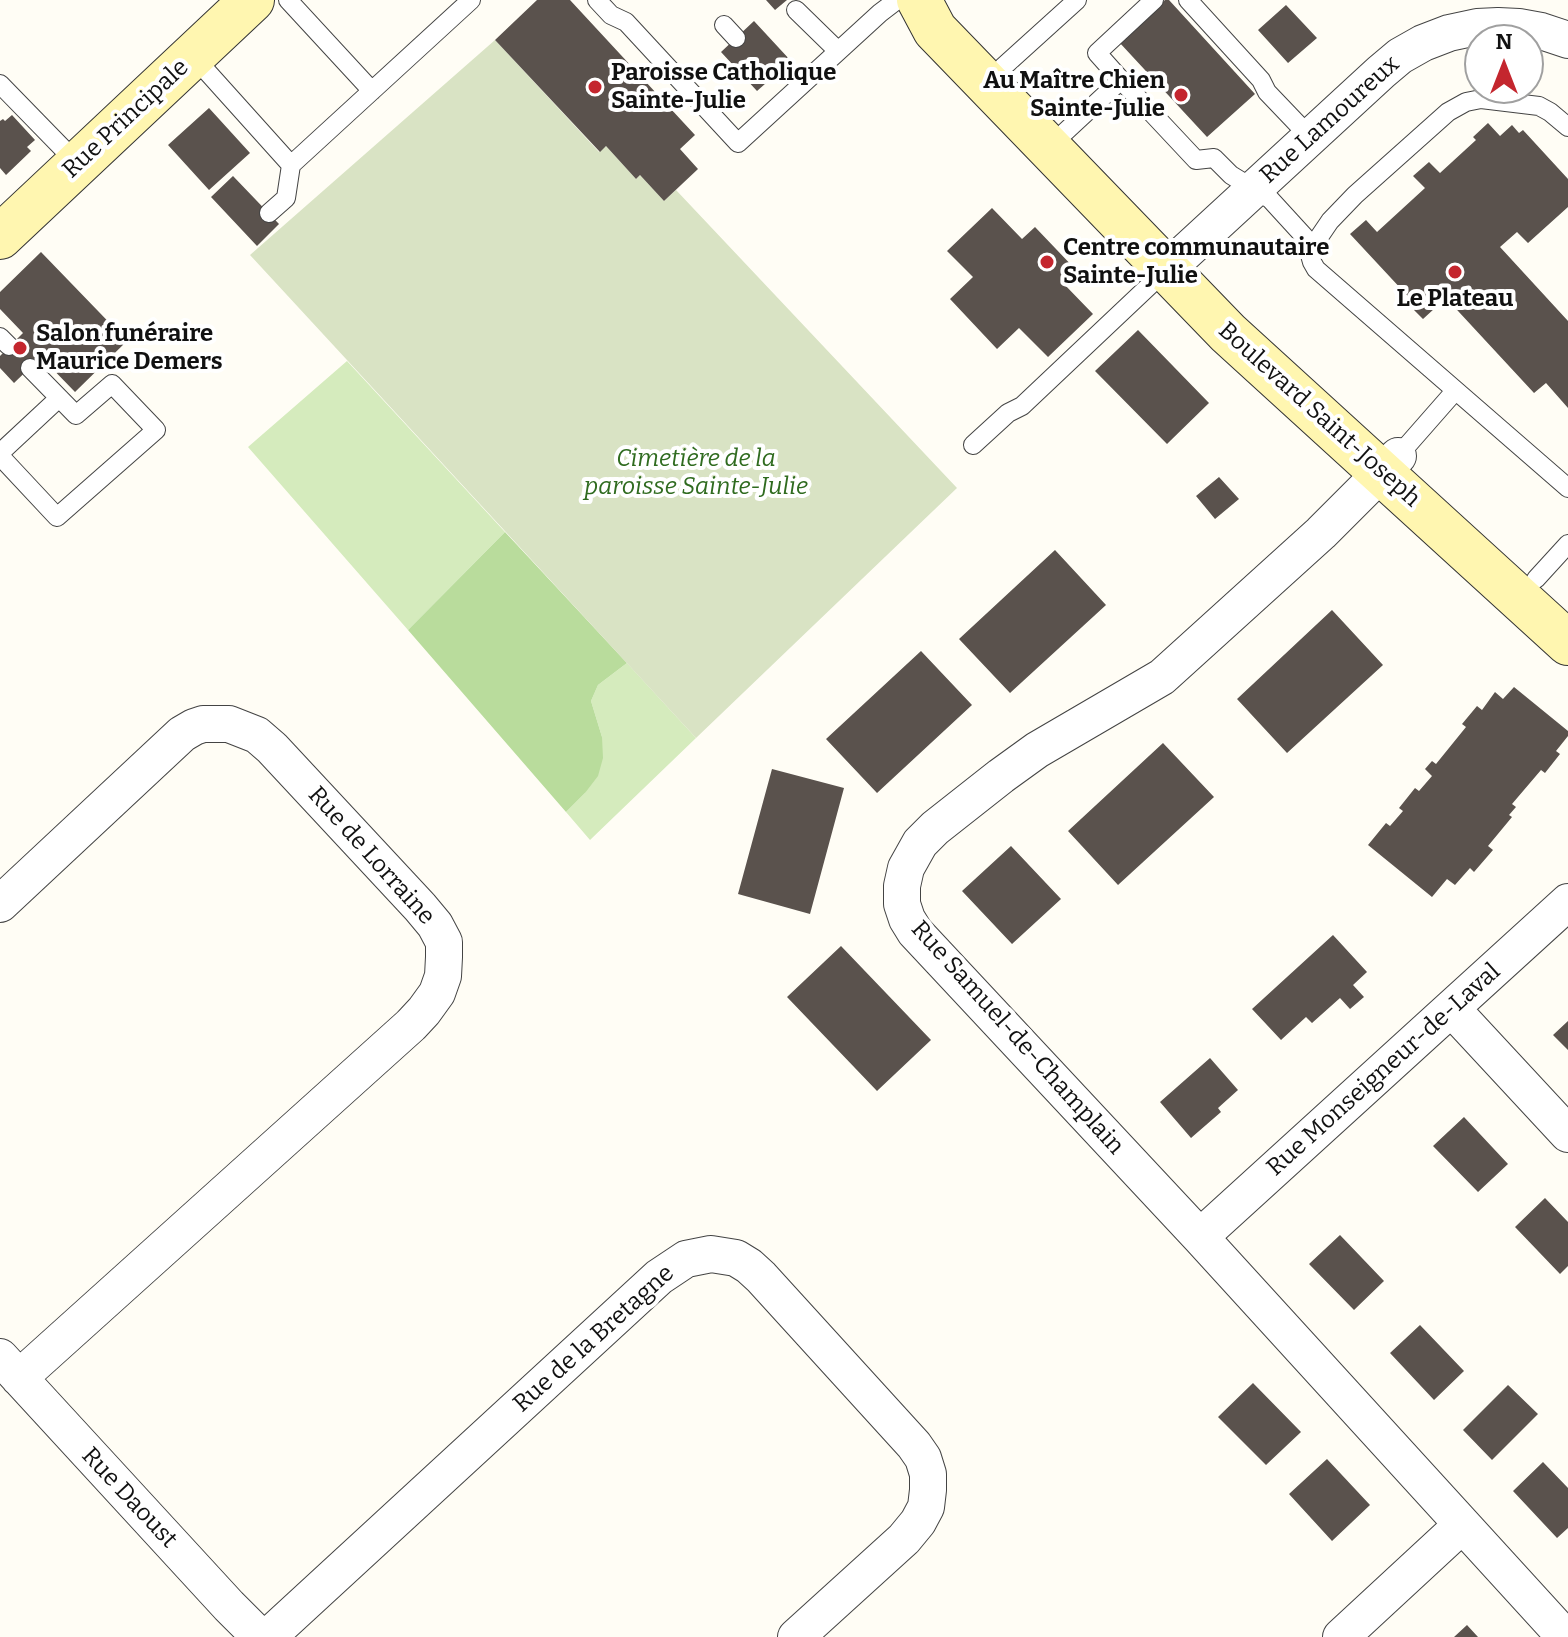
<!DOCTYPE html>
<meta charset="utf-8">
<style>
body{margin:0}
#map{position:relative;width:1568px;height:1637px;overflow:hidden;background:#fffdf5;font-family:Bitter,serif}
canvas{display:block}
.north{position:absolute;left:1464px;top:24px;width:80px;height:80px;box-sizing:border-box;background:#fff;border:2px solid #a0a0a0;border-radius:50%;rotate:0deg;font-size:22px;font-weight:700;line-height:32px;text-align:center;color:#111}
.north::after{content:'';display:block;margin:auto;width:28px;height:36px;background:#c4262e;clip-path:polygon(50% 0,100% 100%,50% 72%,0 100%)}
</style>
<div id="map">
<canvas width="1568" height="1637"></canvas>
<div class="north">N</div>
</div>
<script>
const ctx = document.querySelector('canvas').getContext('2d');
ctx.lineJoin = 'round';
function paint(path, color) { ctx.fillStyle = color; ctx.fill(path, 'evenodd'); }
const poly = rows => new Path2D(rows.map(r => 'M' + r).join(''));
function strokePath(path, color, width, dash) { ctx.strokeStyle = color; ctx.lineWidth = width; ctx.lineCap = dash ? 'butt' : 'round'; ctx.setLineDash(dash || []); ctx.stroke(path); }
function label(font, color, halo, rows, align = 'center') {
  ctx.font = font + ' Bitter,serif'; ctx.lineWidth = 8; ctx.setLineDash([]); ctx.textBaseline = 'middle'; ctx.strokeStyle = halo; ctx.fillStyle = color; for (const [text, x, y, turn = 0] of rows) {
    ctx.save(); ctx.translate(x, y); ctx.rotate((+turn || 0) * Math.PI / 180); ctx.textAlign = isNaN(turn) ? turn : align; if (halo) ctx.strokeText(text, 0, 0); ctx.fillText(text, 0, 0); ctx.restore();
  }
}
paint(poly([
 [347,361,505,532,408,630,248,447],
 [627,663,696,738,590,840,566,812,585,793,602,737,591,701,598,685]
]), '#d5ebbd');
paint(poly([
 [505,532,627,663,598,685,591,701,602,737,603,758,598,776,585,793,566,812,408,630]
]), '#b9dc9c');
paint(poly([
 [495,40,599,152,606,146,636,179,640,175,664,201,676,190,957,488,696,738,250,255]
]), '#d9e3c4');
paint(poly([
 [537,0,570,0,695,135,680,149,698,169,664,201,640,175,636,179,606,146,600,152,495,40],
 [766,0,787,0,775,10],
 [1165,0,1169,0,1255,94,1207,137,1119,42],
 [1286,5,1317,38,1288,63,1258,30],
 [754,21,791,61,757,91,721,52],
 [209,108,250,153,209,190,168,145],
 [12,115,35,140,27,147,31,151,6,175,0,168,0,121,3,119,5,121],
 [1488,123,1500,136,1512,125,1519,133,1523,130,1568,179,1568,207,1528,243,1517,232,1500,247,1568,321,1568,408,1546,383,1534,393,1446,298,1423,319,1414,310,1417,306,1350,234,1366,220,1377,232,1425,188,1413,176,1429,162,1440,173,1476,140,1473,137],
 [233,176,279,224,257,246,211,197],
 [992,208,1022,239,1035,227,1077,271,1063,283,1093,314,1048,357,1019,328,997,349,950,299,973,277,947,251],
 [41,252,127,341,75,392,41,357,14,383,0,368,0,356,23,333,0,309,0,292],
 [1138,330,1209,403,1167,444,1095,371],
 [1219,477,1239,499,1215,519,1196,496],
 [1055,550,1106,605,1010,693,959,639],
 [1332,610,1383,665,1287,753,1237,699],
 [921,651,972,705,877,793,826,739],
 [1514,687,1568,731,1568,736,1556,751,1560,754,1545,773,1541,770,1512,804,1516,807,1509,815,1512,817,1488,846,1493,850,1474,872,1470,868,1455,885,1447,879,1432,897,1368,845,1386,823,1390,826,1403,811,1399,808,1415,788,1419,791,1432,776,1425,769,1432,761,1436,764,1466,727,1462,724,1477,706,1482,710,1495,692,1503,699],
 [1163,743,1214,797,1118,885,1068,831],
 [772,769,844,788,810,914,738,894],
 [1011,846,1061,899,1012,944,962,891],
 [1333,935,1367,972,1353,985,1364,997,1350,1009,1340,998,1312,1023,1306,1017,1281,1040,1252,1009],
 [841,946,931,1040,877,1091,787,997],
 [1568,1021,1568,1050,1553,1035],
 [1210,1058,1238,1090,1218,1108,1221,1112,1191,1138,1160,1102],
 [1464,1117,1508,1164,1478,1192,1433,1146],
 [1545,1198,1568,1222,1568,1266,1560,1274,1515,1227],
 [1340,1235,1384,1281,1354,1310,1309,1264],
 [1420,1325,1464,1371,1434,1400,1390,1353],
 [1253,1383,1301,1432,1266,1465,1218,1417],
 [1508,1385,1538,1414,1492,1460,1463,1430],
 [1327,1459,1370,1505,1332,1541,1289,1494],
 [1543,1462,1568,1488,1568,1528,1557,1538,1513,1491],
 [1467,1625,1478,1637,1454,1637]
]), '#5a524d');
const lane = poly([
 [288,0,372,91],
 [597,0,611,15,626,22,738,143,880,13,897,0],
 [1188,0,1261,80,1267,92,1310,137],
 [796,10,838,51],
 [724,25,736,38],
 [193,56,291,165,471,0],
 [1003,67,1077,0],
 [1121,80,1097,53,1154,0],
 [0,84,78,164],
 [1568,127,1550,112,1539,106,1481,99,1466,102,1448,112,1355,195,1330,221,1313,246,1310,255,1312,262,1316,269,1568,488],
 [1065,132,1121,80,1196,160,1214,158,1231,175,1270,199,1313,246],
 [269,213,286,198,291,165],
 [0,337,9,346],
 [973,445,1008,413,1022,406,1166,270],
 [0,453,59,398],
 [0,456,57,517,156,430,112,384,76,415,30,368],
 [1398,456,1455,391],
 [1536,579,1568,544]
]);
const street = poly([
 [1166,270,1381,72,1400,56,1423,43,1449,33,1477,27,1498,26,1519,27,1541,31,1568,40],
 [1398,456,1321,533,1162,677,1037,750,1001,776,935,828,920,843,906,868,902,886,902,904,907,919,915,932,1200,1237,1565,1637],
 [0,904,182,734,194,727,203,724,229,724,257,735,272,748,420,907,435,925,444,942,444,957,443,976,437,993,424,1011,411,1025,19,1378],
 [1452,1009,1568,1134],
 [1200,1237,1568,902],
 [0,1357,229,1606,260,1637],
 [268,1637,659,1277,686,1259,711,1254,736,1258,749,1266,761,1277,914,1445,923,1458,928,1474,928,1490,926,1507,918,1522,904,1539,796,1637],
 [1341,1637,1462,1525]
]);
const secondary = poly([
 [919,0,935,30,1228,333,1568,643],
 [0,237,252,0]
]);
strokePath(lane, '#444', 20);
strokePath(street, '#444', 38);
strokePath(secondary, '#333', 46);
strokePath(lane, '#fff', 18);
strokePath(street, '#fff', 36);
strokePath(secondary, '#fff6b0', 44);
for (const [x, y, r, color] of [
 [595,87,8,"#c4262e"],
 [1181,95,8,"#c4262e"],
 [1047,262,8,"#c4262e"],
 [1455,272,8,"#c4262e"],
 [20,348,8,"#c4262e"]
]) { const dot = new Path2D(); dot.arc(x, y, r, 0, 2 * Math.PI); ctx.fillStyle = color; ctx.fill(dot); strokePath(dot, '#fff', 3); }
label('bold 24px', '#111', '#fff', [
 ["Paroisse Catholique",611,73],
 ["Sainte-Julie",611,101],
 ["Au Maître Chien",1165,81,"right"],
 ["Sainte-Julie",1165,109,"right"],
 ["Centre communautaire",1063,248],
 ["Sainte-Julie",1063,276],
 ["Le Plateau",1455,299,"center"],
 ["Salon funéraire",36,334],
 ["Maurice Demers",36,362]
], 'left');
label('24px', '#111', '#fff', [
 ["Rue Principale",126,119,-43],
 ["Rue Lamoureux",1330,120,-42],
 ["Boulevard Saint-Joseph",1319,415,42],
 ["Rue de Lorraine",371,856,48],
 ["Rue Samuel-de-Champlain",1017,1038,48],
 ["Rue Monseigneur-de-Laval",1384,1070,-42],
 ["Rue de la Bretagne",594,1339,-42],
 ["Rue Daoust",129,1498,47]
]);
label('italic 24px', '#2f6b1f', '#fff', [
 ["Cimetière de la",696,459],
 ["paroisse Sainte-Julie",696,487]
]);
</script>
